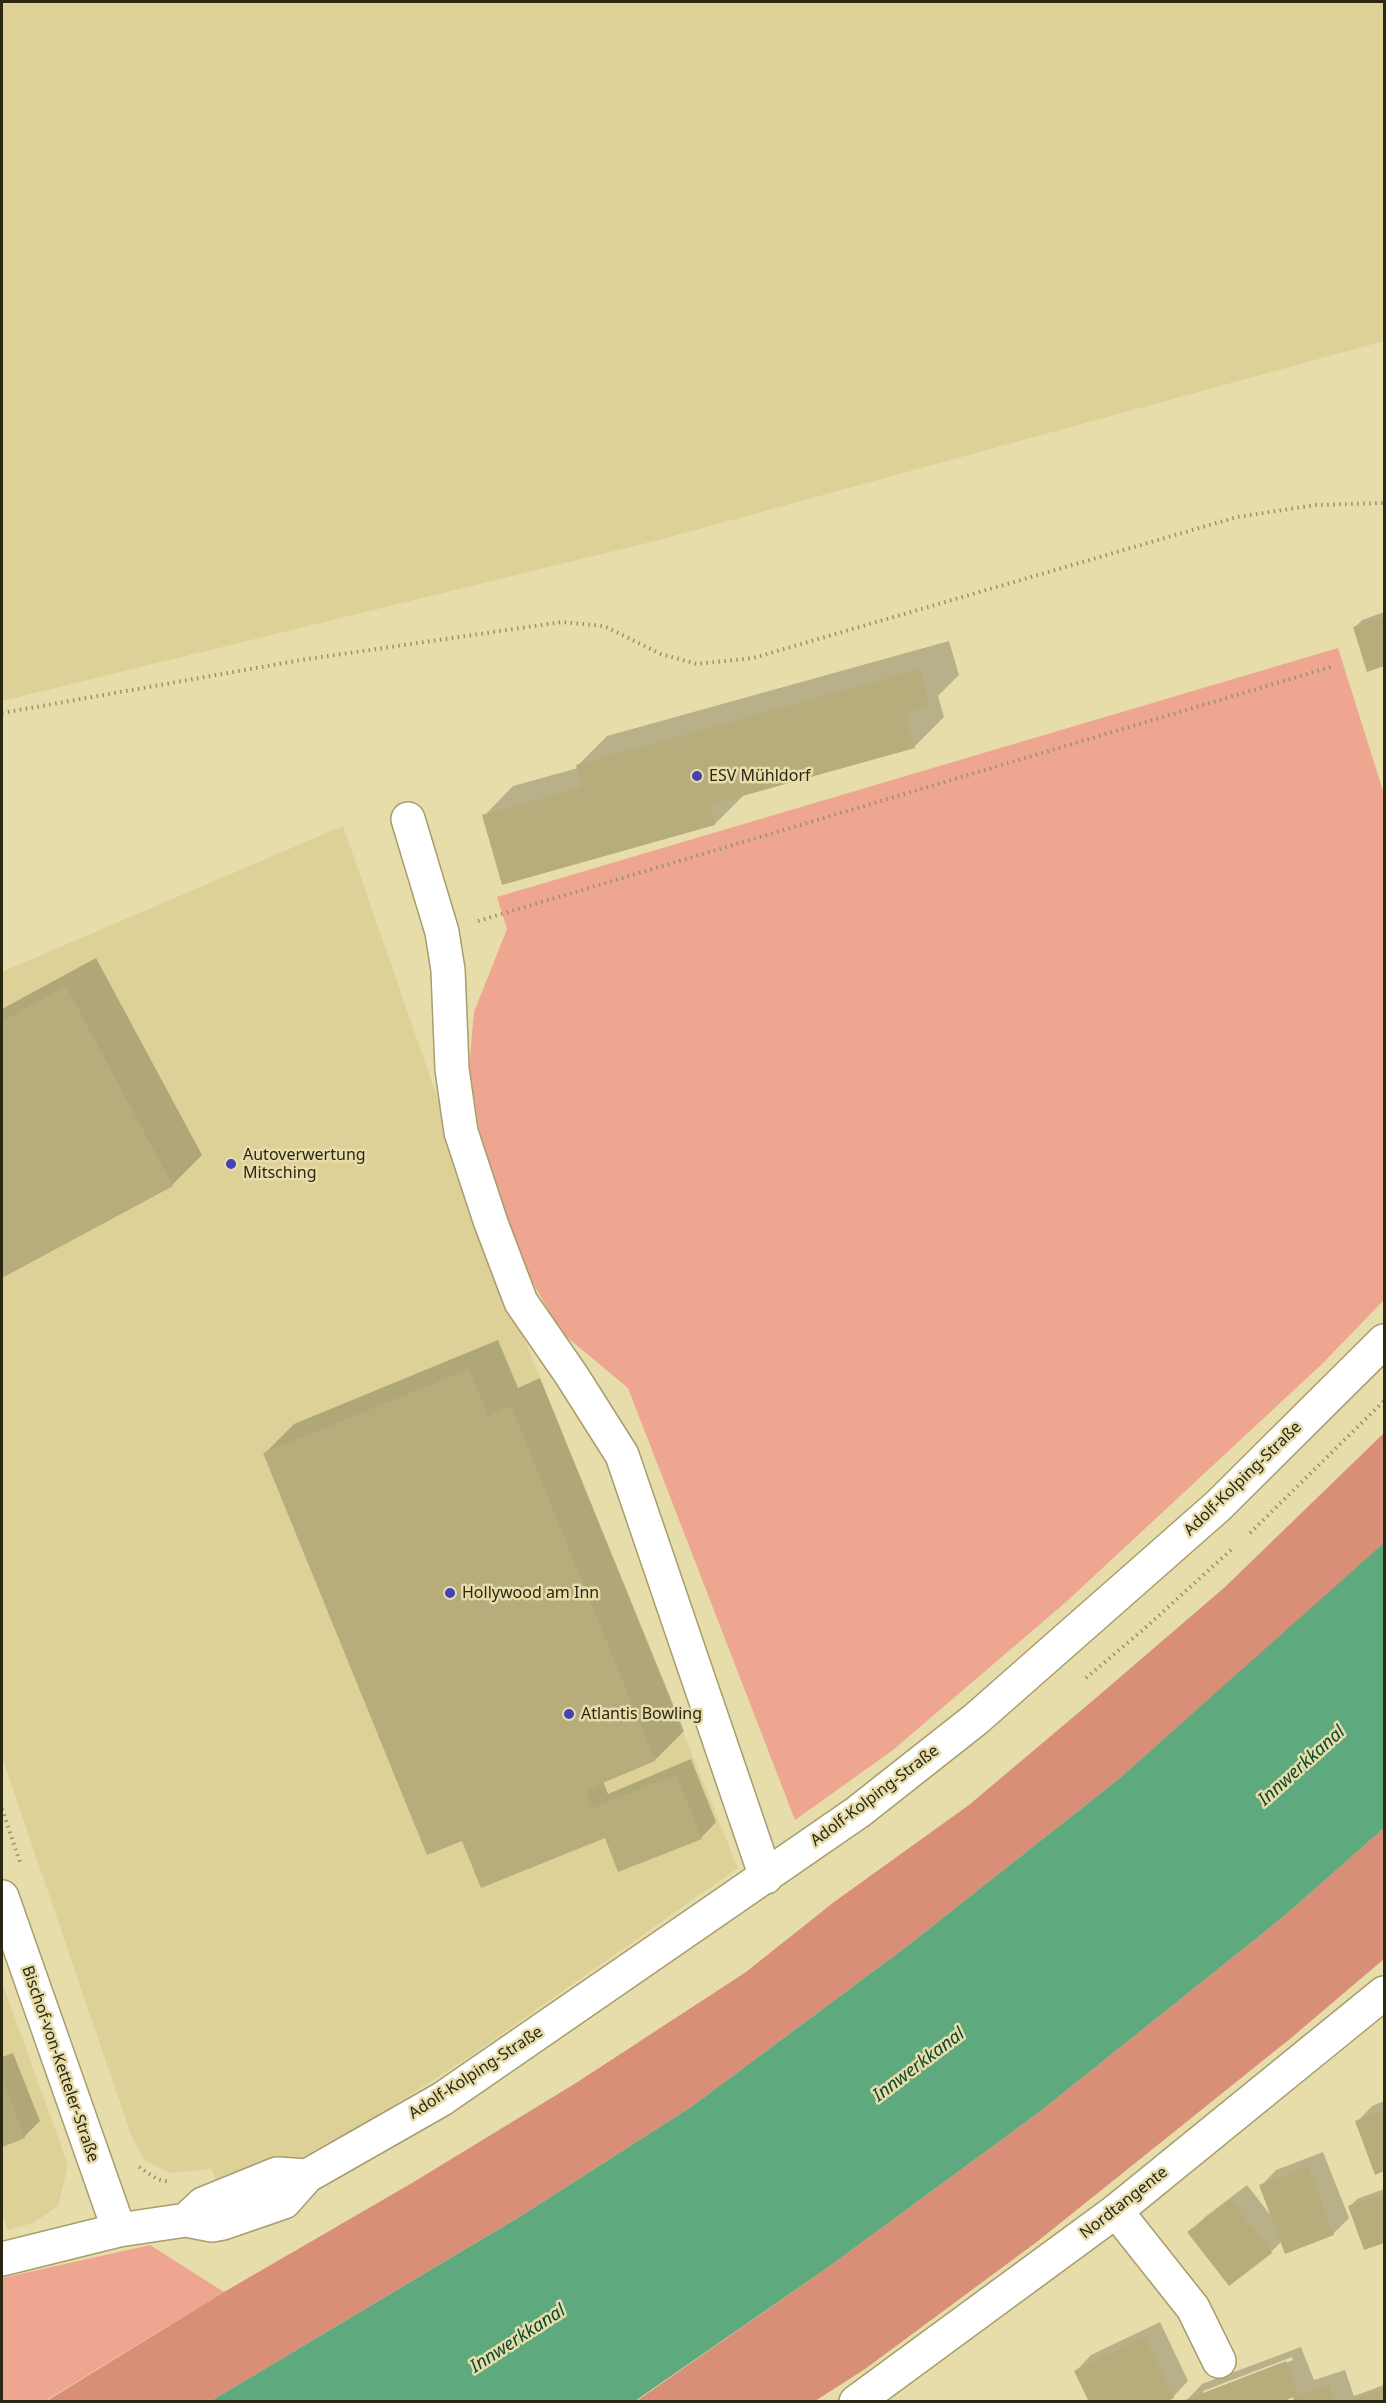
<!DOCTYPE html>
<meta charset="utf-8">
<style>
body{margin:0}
#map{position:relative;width:1386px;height:2403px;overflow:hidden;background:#e7ddab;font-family:"Noto Sans",sans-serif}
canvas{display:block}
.frame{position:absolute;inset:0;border:3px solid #2b2713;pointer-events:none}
</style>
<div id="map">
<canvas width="1386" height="2403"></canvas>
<div class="frame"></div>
</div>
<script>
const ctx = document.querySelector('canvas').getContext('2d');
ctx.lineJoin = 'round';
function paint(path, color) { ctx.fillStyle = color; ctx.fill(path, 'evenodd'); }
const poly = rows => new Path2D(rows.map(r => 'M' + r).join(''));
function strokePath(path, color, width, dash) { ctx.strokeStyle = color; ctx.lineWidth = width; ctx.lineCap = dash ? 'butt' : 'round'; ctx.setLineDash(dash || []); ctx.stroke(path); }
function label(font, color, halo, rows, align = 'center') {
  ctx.font = font + ' "Noto Sans",sans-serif'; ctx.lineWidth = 5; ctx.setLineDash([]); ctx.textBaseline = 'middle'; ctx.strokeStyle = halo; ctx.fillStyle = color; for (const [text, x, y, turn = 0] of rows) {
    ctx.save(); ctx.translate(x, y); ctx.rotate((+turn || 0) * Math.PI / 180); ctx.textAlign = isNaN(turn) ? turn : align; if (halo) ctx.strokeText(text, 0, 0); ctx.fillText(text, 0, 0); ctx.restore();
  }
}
paint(poly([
 [2,2,1384,2,1384,341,659,540,2,701],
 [343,826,501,1281,738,1868,466,2059,363,2125,279,2169,220,2188,211,2169,170,2173,145,2161,131,2135,2,1757,2,972],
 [2,1982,68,2165,58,2206,33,2223,7,2230,2,2209]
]), '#ddd197');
paint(poly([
 [1338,648,1384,794,1384,1300,1321,1365,1066,1602,893,1750,795,1820,628,1388,562,1333,517,1256,479,1129,469,1067,474,1012,507,929,497,897],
 [150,2245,224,2292,45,2401,2,2401,2,2278]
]), '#efa690');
paint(poly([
 [1384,1433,1384,1543,1372,1556,1120,1778,906,1947,691,2107,521,2216,211,2401,45,2402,224,2292,412,2183,576,2083,746,1972,834,1902,969,1805,1097,1697,1225,1587],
 [1384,1828,1384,1959,1291,2038,1038,2241,865,2369,815,2401,635,2402,827,2268,1038,2113,1283,1917]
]), '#d98e77');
paint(poly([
 [1384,1543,1384,1828,1283,1917,1038,2113,827,2268,635,2401,211,2401,521,2216,691,2107,906,1947,1120,1778]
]), '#5fa97f');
paint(poly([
 [1384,612,1384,665,1368,670,1355,627,1362,620],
 [949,641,959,675,938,696,944,717,914,747,745,794,715,824,503,883,484,816,513,786,578,768,578,765,607,736],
 [96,958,202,1155,172,1185,2,1276,2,1009],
 [498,1340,518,1388,540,1378,684,1731,655,1760,603,1781,608,1794,691,1759,716,1822,701,1838,606,1836,463,1839,265,1453,294,1424],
 [13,2053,40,2121,24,2137,2,2146,2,2057],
 [1384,2101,1384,2170,1376,2173,1357,2122,1372,2106],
 [1323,2152,1349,2218,1333,2234,1282,2241,1271,2252,1189,2233,1205,2217,1247,2185,1272,2217,1261,2186,1276,2170],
 [1384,2189,1384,2241,1365,2248,1350,2206,1357,2199],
 [1160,2322,1188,2381,1173,2397,1076,2371,1091,2355],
 [1301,2347,1314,2380,1345,2370,1354,2396,1384,2385,1384,2402,1296,2402,1293,2395,1187,2400,1202,2384],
 [1292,2357,1293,2360,1203,2394,1203,2391]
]), '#0003');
paint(poly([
 [1384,616,1384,666,1367,672,1353,627],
 [920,669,930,706,906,713,915,748,710,805,715,825,502,885,482,815,582,787,576,765],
 [66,986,173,1186,2,1278,2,1021],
 [469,1369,488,1416,511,1406,655,1761,586,1790,593,1808,676,1774,702,1839,618,1872,605,1838,481,1888,462,1841,427,1855,263,1453],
 [2,2078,25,2138,2,2147],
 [1384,2110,1384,2171,1375,2175,1355,2121],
 [1308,2166,1334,2235,1285,2254,1259,2185],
 [1384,2193,1384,2243,1364,2250,1348,2206],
 [1231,2199,1272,2253,1229,2286,1187,2232],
 [1144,2337,1174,2398,1166,2402,1089,2402,1074,2371],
 [1286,2361,1299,2395,1329,2384,1335,2402,1294,2402,1293,2397,1282,2402,1186,2402,1185,2400],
 [1384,2389,1384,2402,1349,2402,1349,2401]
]), '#b6ac7c');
const minor = poly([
 [408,819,442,932,448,970,452,1069,461,1132,491,1223,521,1302,572,1376,622,1455,766,1877],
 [2,1897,119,2230],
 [1116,2211,1193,2308,1219,2361],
 [186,2220,203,2204,277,2174,307,2176],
 [2,2259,119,2230,186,2220,212,2225,223,2223,284,2202,307,2176,442,2099,858,1812,976,1719,1218,1506,1384,1341]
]);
const major = poly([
 [856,2402,1116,2211,1384,1993]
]);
strokePath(minor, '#a79d6d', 36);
strokePath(major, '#a79d6d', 36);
strokePath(poly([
 [2,713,301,660,562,622,604,626,661,654,697,664,753,658,1237,517,1316,505,1384,503],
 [478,921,1334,666],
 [1250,1533,1384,1401],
 [1086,1678,1144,1629,1233,1548],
 [2,1809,21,1865],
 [139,2167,157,2179,169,2182]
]), '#99916c', 4, [1.5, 4.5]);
strokePath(minor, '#fff', 33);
strokePath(major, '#fff', 33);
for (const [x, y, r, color] of [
 [697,776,6,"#4442b7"],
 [231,1164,6,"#4442b7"],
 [450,1593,6,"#4442b7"],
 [569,1714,6,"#4442b7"]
]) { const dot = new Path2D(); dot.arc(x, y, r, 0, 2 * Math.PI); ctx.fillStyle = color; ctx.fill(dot); strokePath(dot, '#e7ddab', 2); }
label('16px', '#2b2713', '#e7ddab', [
 ["ESV Mühldorf",709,776],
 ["Autoverwertung",243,1155],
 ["Mitsching",243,1173],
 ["Hollywood am Inn",462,1593],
 ["Atlantis Bowling",581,1714]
], 'left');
label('16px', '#2b2713', '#e7ddab', [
 ["Adolf-Kolping-Straße",1243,1479,-44],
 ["Adolf-Kolping-Straße",875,1796,-37],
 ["Bischof-von-Ketteler-Straße",60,2064,71],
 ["Adolf-Kolping-Straße",476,2073,-33],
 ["Nordtangente",1124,2203,-38]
]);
label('italic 18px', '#0c482c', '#e7ddab', [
 ["Innwerkkanal",1302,1766,-42],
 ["Innwerkkanal",919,2065,-37],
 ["Innwerkkanal",518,2339,-33]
]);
</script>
